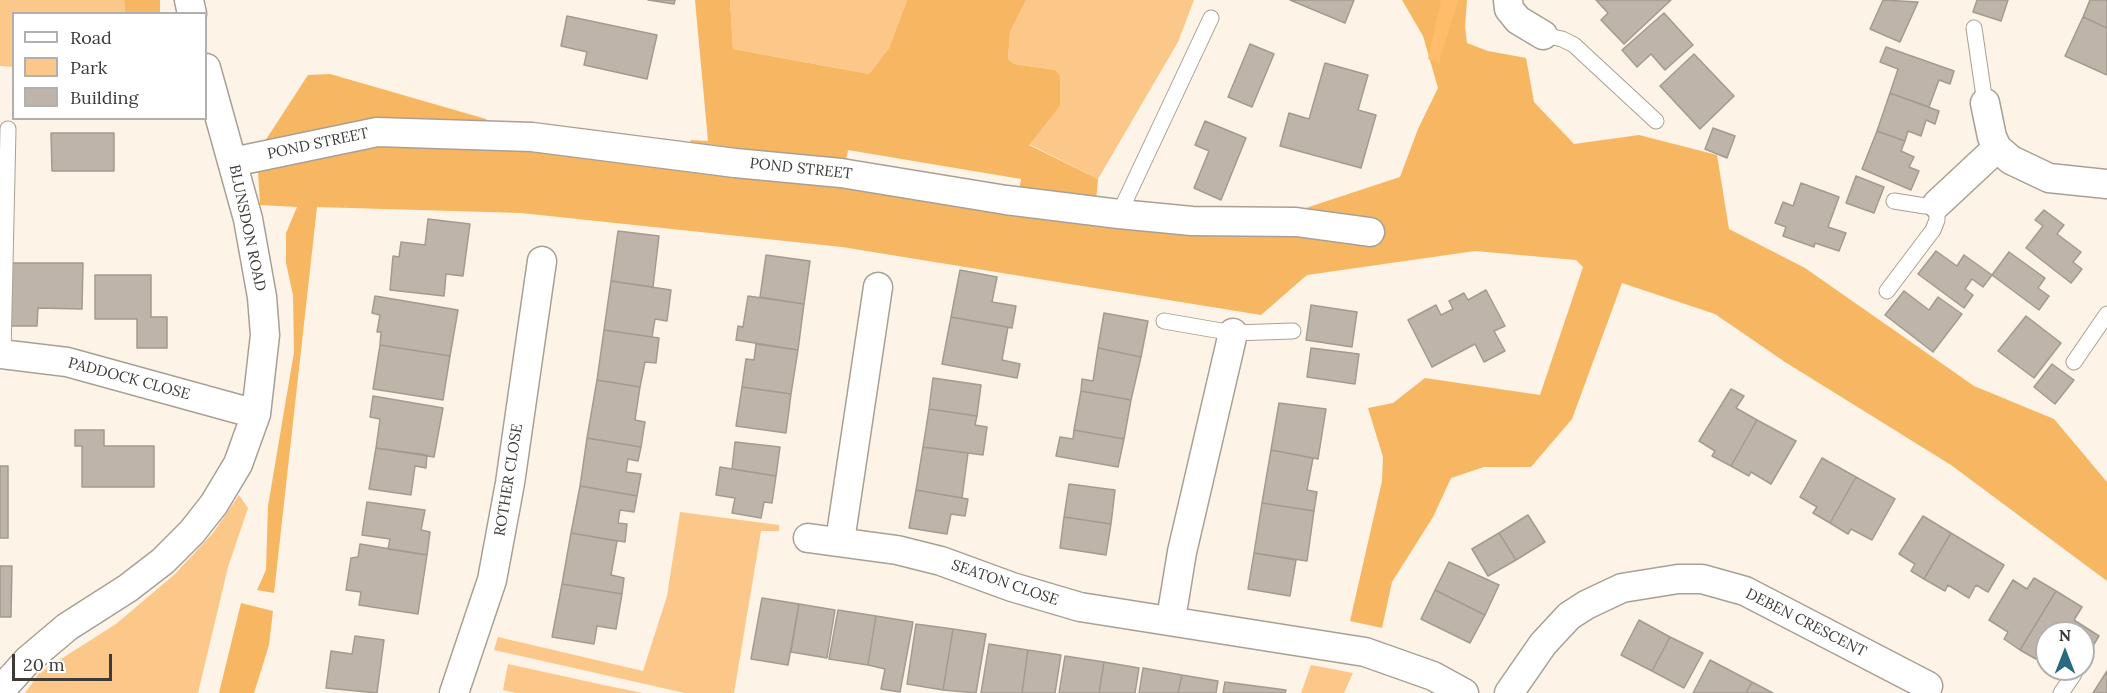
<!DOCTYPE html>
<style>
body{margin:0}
#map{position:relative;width:2107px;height:693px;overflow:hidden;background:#fdf3e7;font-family:Lora,serif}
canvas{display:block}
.legend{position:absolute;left:12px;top:12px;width:195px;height:108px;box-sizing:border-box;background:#fff;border:2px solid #b2b0af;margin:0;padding:8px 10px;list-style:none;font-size:18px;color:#3e3a36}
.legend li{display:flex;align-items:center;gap:12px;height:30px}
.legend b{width:30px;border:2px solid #b2b0af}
.north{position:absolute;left:2035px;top:621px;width:60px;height:60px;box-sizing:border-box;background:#fff;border:2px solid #b2b0af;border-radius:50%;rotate:0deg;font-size:16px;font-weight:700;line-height:24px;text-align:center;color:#3e3a36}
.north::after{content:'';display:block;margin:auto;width:21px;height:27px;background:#2a6a7e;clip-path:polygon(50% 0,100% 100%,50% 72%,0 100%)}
.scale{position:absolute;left:12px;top:654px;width:100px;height:27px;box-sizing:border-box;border:3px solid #3e3a36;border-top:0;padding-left:8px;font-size:18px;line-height:21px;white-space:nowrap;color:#3e3a36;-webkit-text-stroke:4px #fff;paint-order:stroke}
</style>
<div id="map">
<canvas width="2107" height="693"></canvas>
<ul class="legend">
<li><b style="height:8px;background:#fff"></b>Road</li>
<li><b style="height:16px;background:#fbc889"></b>Park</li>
<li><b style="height:16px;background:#beb4a9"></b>Building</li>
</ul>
<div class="north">N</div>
<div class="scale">20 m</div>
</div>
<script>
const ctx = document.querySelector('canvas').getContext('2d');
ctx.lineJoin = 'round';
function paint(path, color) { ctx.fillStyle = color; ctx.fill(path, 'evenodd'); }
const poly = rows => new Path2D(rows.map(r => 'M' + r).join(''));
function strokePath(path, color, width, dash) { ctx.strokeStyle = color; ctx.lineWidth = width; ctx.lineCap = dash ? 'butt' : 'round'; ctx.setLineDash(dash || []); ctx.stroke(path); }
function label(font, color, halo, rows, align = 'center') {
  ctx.font = font + ' Lora,serif'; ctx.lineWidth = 4.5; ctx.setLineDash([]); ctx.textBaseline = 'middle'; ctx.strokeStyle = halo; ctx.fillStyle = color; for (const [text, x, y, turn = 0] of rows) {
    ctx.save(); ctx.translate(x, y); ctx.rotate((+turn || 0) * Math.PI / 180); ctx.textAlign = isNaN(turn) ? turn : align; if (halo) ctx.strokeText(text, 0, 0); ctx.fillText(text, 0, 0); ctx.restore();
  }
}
paint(poly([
 [0,0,124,0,125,13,14,14,13,67,0,66],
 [730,0,907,0,889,48,869,74,733,49],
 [1026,0,1194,0,1178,42,1098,179,1029,144,1060,106,1055,70,1014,64,1008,59,1010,32],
 [239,495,248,508,228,567,198,693,25,693,39,673,116,624,175,574,213,533],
 [680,512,779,525,779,531,761,531,734,693,685,693,494,650,498,637,643,671,667,596],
 [508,664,608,686,643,693,516,693,503,690],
 [1311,665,1353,673,1344,693,1301,693]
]), '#fbc889');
paint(poly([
 [124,0,160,0,160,13,125,13],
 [695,0,730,0,733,49,869,74,889,48,907,0,1026,0,1010,32,1008,59,1014,64,1055,70,1060,76,1060,106,1029,145,1098,179,1096,201,1248,227,1400,177,1418,129,1438,88,1423,36,1402,0,1467,0,1465,27,1467,43,1488,51,1526,58,1534,102,1574,144,1639,135,1717,155,1729,229,1805,268,1974,386,2054,419,2107,482,2107,581,1951,465,1785,362,1715,314,1622,283,1572,419,1531,467,1484,467,1451,478,1433,517,1392,582,1382,628,1350,621,1382,481,1383,457,1368,408,1393,403,1425,378,1540,395,1583,267,1576,260,1475,251,1307,275,1261,315,842,247,521,213,317,207,274,593,257,590,266,570,268,506,294,352,293,295,286,263,286,233,297,207,260,205,258,171,265,141,308,75,330,74,486,119,514,146,701,158,690,140,708,141],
 [848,150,1021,179,1021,180,1019,190,845,165],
 [241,603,273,611,269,645,254,693,219,693]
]), '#f7b662');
paint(poly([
 [1441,0,1458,0,1439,63,1428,59]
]), '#ffbd69');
const building = poly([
 [648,0,675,0,674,4,648,0],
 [1290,0,1354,0,1345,23,1290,0],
 [1596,0,1671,0,1624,44,1601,20,1608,13,1596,0],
 [1883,0,1918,2,1900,42,1870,29,1883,0],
 [1977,0,2008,0,2001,21,1973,12,1977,0],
 [2090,0,2107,0,2107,28,2083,17,2090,0],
 [1664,13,1693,45,1665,70,1651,54,1637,67,1622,50,1664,13],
 [567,16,657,35,647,79,584,65,587,52,561,46,567,16],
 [2083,17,2107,28,2107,75,2065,56,2083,17],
 [1250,44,1274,54,1252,107,1228,97,1250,44],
 [1886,47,1954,71,1950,84,1939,80,1929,107,1890,93,1898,69,1880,62,1886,47],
 [1694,54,1734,96,1700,129,1660,86,1694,54],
 [1325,63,1368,75,1358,110,1376,115,1361,168,1280,146,1289,113,1309,119,1325,63],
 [1890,93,1939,111,1935,124,1926,120,1921,136,1908,131,1905,141,1877,131,1890,93],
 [1205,121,1246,138,1221,200,1194,188,1209,151,1195,145,1205,121],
 [1713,128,1735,136,1727,158,1705,149,1713,128],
 [1877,131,1905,141,1901,151,1914,157,1909,167,1919,171,1911,190,1862,169,1877,131],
 [51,133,114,133,114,171,52,171,51,133],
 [1856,176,1884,187,1874,213,1846,203,1856,176],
 [1801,183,1839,197,1828,227,1846,233,1839,251,1815,243,1814,247,1783,236,1786,227,1775,223,1783,202,1793,206,1801,183],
 [2044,210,2064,225,2057,234,2081,252,2073,262,2082,269,2071,283,2026,248,2043,226,2035,220,2044,210],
 [428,219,470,224,463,276,446,274,444,296,390,290,393,256,399,257,401,242,425,245,428,219],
 [618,231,659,236,653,287,611,281,618,231],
 [1936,251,1957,266,1964,255,1992,275,1983,287,1972,279,1965,289,1973,295,1964,308,1918,274,1936,251],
 [2009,252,2045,278,2038,288,2049,296,2039,310,1992,275,2009,252],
 [766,255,810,261,804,304,760,297,766,255],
 [10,263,83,263,82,309,38,308,37,326,10,326,10,263],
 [960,270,997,277,992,302,1016,306,1012,328,951,317,960,270],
 [95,275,151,275,151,317,167,317,167,348,137,348,137,319,95,319,95,275],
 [611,281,671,290,667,321,655,319,652,337,604,330,611,281],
 [1486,290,1505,326,1494,331,1505,351,1484,362,1475,344,1432,367,1408,320,1436,305,1441,315,1453,309,1449,301,1464,293,1468,300,1486,290],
 [1904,291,1929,310,1938,297,1962,314,1933,352,1885,315,1904,291],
 [375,296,458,310,450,356,380,345,381,332,377,332,380,315,372,313,375,296],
 [748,296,804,304,798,350,736,340,738,326,743,327,748,296],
 [1311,305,1357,312,1352,347,1306,340,1311,305],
 [1104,313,1148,321,1141,357,1098,348,1104,313],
 [2026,316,2061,343,2034,378,1998,351,2026,316],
 [951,317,1008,327,1002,360,1020,364,1017,378,942,364,951,317],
 [604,330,659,338,656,363,645,362,640,387,597,380,604,330],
 [756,344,798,350,791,394,742,387,746,359,754,360,756,344],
 [380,345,450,356,443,400,373,389,380,345],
 [1098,348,1141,357,1131,400,1081,391,1082,379,1093,381,1098,348],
 [1311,348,1359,354,1355,384,1307,377,1311,348],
 [2052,364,2074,380,2055,404,2034,387,2052,364],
 [933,378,981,385,977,416,929,409,933,378],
 [597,380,640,387,635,420,645,422,641,447,587,438,597,380],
 [742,387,791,394,786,433,736,426,742,387],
 [1731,389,1744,396,1736,408,1757,420,1731,466,1712,456,1715,451,1699,441,1731,389],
 [1081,391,1131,400,1124,439,1074,430,1081,391],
 [373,396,443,408,434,457,376,448,380,419,370,417,373,396],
 [1279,403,1326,409,1318,459,1271,450,1279,403],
 [929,409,977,416,975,425,987,427,983,455,923,447,929,409],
 [1757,420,1796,441,1771,484,1751,472,1749,476,1731,466,1757,420],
 [75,430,104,430,104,446,154,446,154,487,82,487,82,446,75,446,75,430],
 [1074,430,1124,439,1118,467,1056,456,1060,437,1073,439,1074,430],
 [587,438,641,447,638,461,628,459,626,472,641,474,637,496,580,486,587,438],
 [735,442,780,447,776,476,732,469,735,442],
 [923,447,968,453,962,498,916,490,923,447],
 [376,448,427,455,426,468,415,466,411,495,369,489,376,448],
 [1271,450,1313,458,1307,490,1317,492,1314,511,1262,503,1271,450],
 [1822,458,1856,477,1830,523,1813,513,1817,507,1800,497,1822,458],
 [0,466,8,466,8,538,0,538,0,466],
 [720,467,776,476,772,503,764,502,761,518,732,513,735,498,716,495,720,467],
 [1856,477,1895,499,1872,540,1851,529,1848,534,1830,523,1856,477],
 [1069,484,1115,490,1111,524,1064,517,1069,484],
 [580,486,637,496,634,512,620,510,618,523,627,524,625,542,571,533,580,486],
 [916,490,968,499,965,516,951,514,947,534,909,528,916,490],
 [367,502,425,510,421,530,430,532,427,555,388,549,390,539,362,535,367,502],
 [1262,503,1314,511,1307,561,1254,553,1262,503],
 [1528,515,1545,542,1516,560,1499,533,1528,515],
 [1923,516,1951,533,1924,579,1911,571,1915,564,1899,554,1923,516],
 [1064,517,1111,524,1106,555,1060,548,1064,517],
 [571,533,617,541,611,575,624,578,622,594,562,584,571,533],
 [1499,533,1516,560,1488,576,1472,549,1499,533],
 [1951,533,2004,565,1988,592,1976,585,1969,598,1948,585,1945,591,1924,579,1951,533],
 [360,544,427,555,418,614,359,605,361,592,346,590,351,558,358,557,360,544],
 [1254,553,1296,560,1290,596,1248,589,1254,553],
 [1449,562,1499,585,1485,615,1435,590,1449,562],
 [0,566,12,566,11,617,0,617,0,566],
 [2034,578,2056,591,2020,650,2004,639,2008,632,1989,620,2013,580,2027,589,2034,578],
 [562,584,622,594,616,629,597,626,594,644,552,637,562,584],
 [1435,590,1485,615,1470,643,1421,619,1435,590],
 [2056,591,2082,607,2074,620,2099,636,2088,654,2083,651,2083,633,2047,633,2047,657,2040,653,2036,659,2020,650,2056,591],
 [762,598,799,604,788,665,751,659,762,598],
 [799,604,835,610,827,658,791,652,799,604],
 [838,610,876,616,868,665,829,659,838,610],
 [876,616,913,622,900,692,881,689,885,669,868,665,876,616],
 [1639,620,1670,637,1652,671,1621,655,1639,620],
 [916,624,953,629,943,690,907,684,916,624],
 [953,629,986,634,976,693,943,690,953,629],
 [355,636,384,640,377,693,326,688,331,651,352,654,355,636],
 [1670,637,1703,653,1684,688,1652,671,1670,637],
 [989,644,1028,650,1022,693,981,693,989,644],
 [1028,650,1061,655,1055,693,1022,693,1028,650],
 [1065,656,1104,662,1099,693,1059,693,1065,656],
 [1710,660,1752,682,1746,693,1693,693,1710,660],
 [1104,662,1139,668,1135,693,1099,693,1104,662],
 [1143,668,1182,675,1178,693,1139,693,1143,668],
 [2107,671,2107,693,2093,693,2107,671],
 [1182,675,1218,681,1216,693,1178,693,1182,675],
 [1225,682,1286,690,1285,693,1223,693,1225,682],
 [1752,682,1773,693,1746,693,1752,682]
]);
paint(building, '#beb4a9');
strokePath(building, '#a49b90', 1.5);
const lane = poly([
 [1974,28,1985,103],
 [1543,35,1562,39,1574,45,1656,121],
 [1119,214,1211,18],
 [1887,291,1933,230,1937,220,1937,204,1925,206,1894,201],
 [1164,321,1233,333,1293,331],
 [3,354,8,129],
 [2074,362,2107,314],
 [2061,693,2074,674]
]);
const street = poly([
 [189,0,192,14],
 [1508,0,1509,9,1518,20,1543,35],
 [1985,103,1992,137,1997,148,2011,160,2049,178,2107,184],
 [233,162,377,132,532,137,735,163,841,173,1006,200,1119,214,1192,221,1296,222,1370,232],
 [1937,204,1997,148],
 [0,354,67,362,256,414],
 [808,538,897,550,941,561,1012,587,1080,607,1365,652,1433,676,1464,693],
 [840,541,878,287],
 [1171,619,1182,552,1233,333],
 [0,691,28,660,67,627,128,588,163,561,192,532,214,504,238,464,256,414,265,335,262,297,248,219,206,68],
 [454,693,492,580,510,483,542,261],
 [1509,693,1543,644,1569,616,1586,605,1622,588,1678,579,1702,579,1745,591,1928,686]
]);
strokePath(lane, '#a9a095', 17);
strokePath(street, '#a9a095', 31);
strokePath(lane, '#fff', 15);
strokePath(street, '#fff', 28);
label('15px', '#3e3a36', '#fff', [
 ["POND STREET",318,144,-12],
 ["POND STREET",801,169,6],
 ["BLUNSDON ROAD",247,228,78],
 ["PADDOCK CLOSE",129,379,15],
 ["ROTHER CLOSE",509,480,-81],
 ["SEATON CLOSE",1005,583,19],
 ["DEBEN CRESCENT",1806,623,27]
]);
</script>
